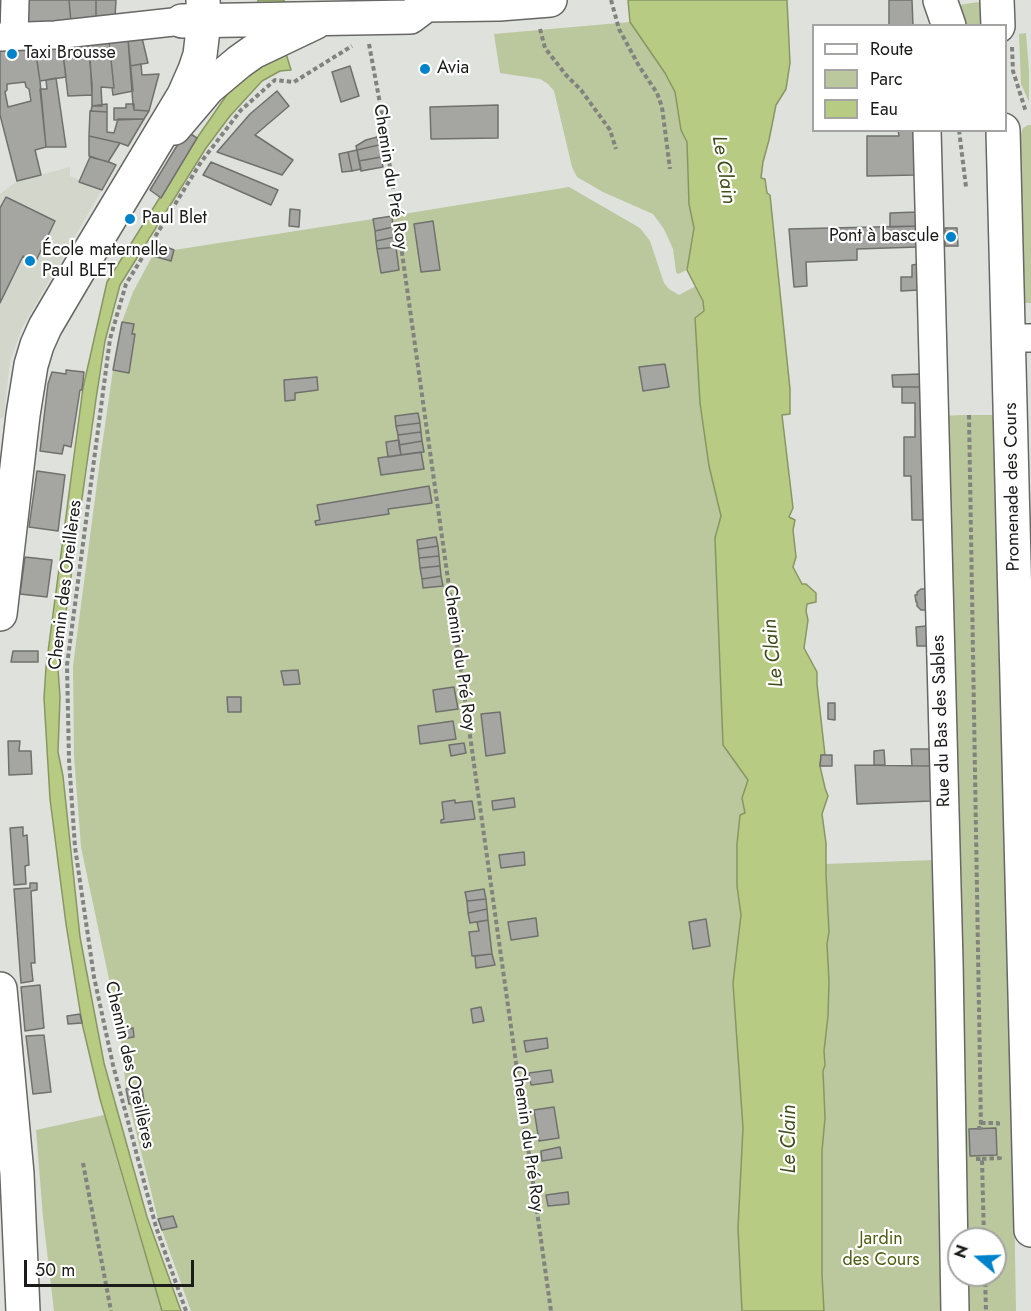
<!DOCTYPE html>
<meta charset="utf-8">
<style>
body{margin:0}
#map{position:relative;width:1031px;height:1311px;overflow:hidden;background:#dfe1dc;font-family:Jost,sans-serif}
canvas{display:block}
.legend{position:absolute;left:812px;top:24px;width:195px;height:108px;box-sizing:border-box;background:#fff;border:2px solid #a4a4a3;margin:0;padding:8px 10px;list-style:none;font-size:18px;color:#1b1b1a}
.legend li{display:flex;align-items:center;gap:12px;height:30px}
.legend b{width:30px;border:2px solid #a4a4a3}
.north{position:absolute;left:947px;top:1227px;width:60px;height:60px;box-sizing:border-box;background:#fff;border:2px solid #a4a4a3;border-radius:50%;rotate:289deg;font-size:16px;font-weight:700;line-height:24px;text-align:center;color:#1b1b1a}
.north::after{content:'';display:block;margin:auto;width:21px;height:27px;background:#0083ca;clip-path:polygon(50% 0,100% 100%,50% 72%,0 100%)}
.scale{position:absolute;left:24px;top:1260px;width:170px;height:27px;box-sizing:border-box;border:3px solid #1b1b1a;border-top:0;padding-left:8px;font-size:18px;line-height:21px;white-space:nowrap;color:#1b1b1a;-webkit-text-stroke:4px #fff;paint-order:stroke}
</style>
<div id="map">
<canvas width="1031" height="1311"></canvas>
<ul class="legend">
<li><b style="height:8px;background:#fff"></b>Route</li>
<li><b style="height:16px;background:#bbc79d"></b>Parc</li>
<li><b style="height:16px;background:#b7cb82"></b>Eau</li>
</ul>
<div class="north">N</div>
<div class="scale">50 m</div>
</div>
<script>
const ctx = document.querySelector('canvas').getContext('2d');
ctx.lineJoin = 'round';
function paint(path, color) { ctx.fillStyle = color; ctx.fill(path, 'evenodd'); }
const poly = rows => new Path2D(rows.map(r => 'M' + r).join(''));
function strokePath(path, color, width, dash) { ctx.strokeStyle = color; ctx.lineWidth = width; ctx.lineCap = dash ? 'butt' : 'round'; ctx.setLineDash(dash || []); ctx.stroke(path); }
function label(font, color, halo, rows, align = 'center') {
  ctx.font = font + ' Jost,sans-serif'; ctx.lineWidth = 4.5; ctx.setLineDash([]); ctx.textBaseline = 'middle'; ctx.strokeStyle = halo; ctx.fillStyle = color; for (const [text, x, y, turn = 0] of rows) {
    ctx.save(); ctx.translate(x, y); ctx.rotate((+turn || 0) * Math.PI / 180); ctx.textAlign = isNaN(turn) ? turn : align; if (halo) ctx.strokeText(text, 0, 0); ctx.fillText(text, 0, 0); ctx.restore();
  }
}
paint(poly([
 [70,167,70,176,78,179,79,182,102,190,22,328,10,362,4,416,0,419,0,194,17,181]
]), '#d3d7cb');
paint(poly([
 [986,1,986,25,960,25,958,5],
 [630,22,665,73,675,92,681,130,687,142,689,204,694,228,687,270,678,274,676,272,673,249,664,229,653,214,603,192,577,177,572,167,554,91,548,84,540,79,500,73,494,34],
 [1026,33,1029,71,1029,102,1021,84,1019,34],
 [1028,125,1031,125,1031,303,1025,303,1022,268,1019,140,1023,128],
 [569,187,640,228,650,241,664,283,669,289,679,295,696,286,703,301,704,311,695,319,709,466,721,516,715,538,723,745,748,780,742,798,745,813,737,844,737,886,741,915,733,983,743,1128,738,1228,742,1311,191,1311,158,1219,129,1104,126,1089,120,1031,81,847,74,756,73,666,101,453,113,370,122,322,133,292,159,244,174,250,373,219],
 [962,415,994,415,1012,1084,1016,1311,964,1311,963,1275,995,1275,995,1239,962,1239,943,416],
 [933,860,943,1311,824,1311,821,1255,822,1151,825,1118,823,1071,825,1065,824,1051,828,1016,829,981,827,944,829,931,826,864],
 [104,1115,130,1205,162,1311,54,1311,43,1217,36,1130]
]), '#bbc79d');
const water = poly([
 [258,0,284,0,286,24,285,50,291,70,280,71,262,81,230,116,206,148,120,285,105,341,96,399,58,669,60,697,58,752,63,776,80,937,104,1063,147,1217,181,1311,162,1311,100,1099,82,1023,66,924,50,799,44,698,46,667,83,388,107,282,197,138,235,83,262,63,258,0],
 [628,0,787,0,790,63,786,89,776,105,769,140,763,162,761,178,765,179,767,193,770,195,790,389,790,414,782,415,793,508,789,517,795,520,793,530,796,557,793,567,802,584,806,584,816,593,816,602,807,604,806,611,808,620,804,648,817,672,817,684,825,755,821,755,820,766,825,788,828,796,822,814,826,843,826,875,829,932,827,944,829,981,828,1016,824,1051,825,1065,823,1071,825,1118,822,1151,822,1275,824,1311,742,1311,738,1228,743,1128,733,983,741,915,737,886,737,844,740,815,745,813,742,798,748,780,723,745,715,538,721,516,709,466,700,403,695,318,704,311,703,301,687,270,694,228,689,204,687,142,681,130,675,92,665,73,630,22,628,0]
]);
paint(water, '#b7cb82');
strokePath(water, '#889663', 1.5);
const building = poly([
 [24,0,69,0,71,22,24,26,24,0],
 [69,0,96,0,96,20,71,22,69,0],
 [96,0,116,0,115,17,96,20,96,0],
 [889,0,912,0,913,26,889,26,889,0],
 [142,38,148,63,130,66,128,39,142,38],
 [128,39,133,91,113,95,112,88,114,88,109,41,128,39],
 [109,41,114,88,101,87,102,106,92,106,92,84,88,43,109,41],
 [88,43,90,57,92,95,68,96,62,46,88,43],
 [62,46,66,77,40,81,35,48,62,46],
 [35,48,40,81,46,147,35,150,41,175,17,181,0,115,0,49,35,48],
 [25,82,26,87,29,89,31,101,8,107,5,92,7,90,7,84,25,82],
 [141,64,142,75,159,74,149,111,134,110,133,104,130,66,141,64],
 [350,66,359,96,341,102,332,72,350,66],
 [56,78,66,147,46,147,40,89,47,89,46,80,56,78],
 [277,91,289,106,255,135,293,160,282,175,217,152,250,114,277,91],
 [107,104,107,112,91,111,92,106,107,104],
 [126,104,134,104,134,110,149,111,144,119,114,120,114,108,126,108,126,104],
 [498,105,498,138,431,139,430,107,498,105],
 [90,111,107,112,107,132,114,133,118,119,144,119,128,146,120,143,89,136,90,111],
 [898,130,915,130,916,175,867,176,867,136,899,136,898,130],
 [186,131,197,138,161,198,150,190,186,131],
 [89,136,120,143,108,162,89,156,89,136],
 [377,137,379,145,357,150,356,146,366,140,377,137],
 [379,145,381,157,359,161,357,150,379,145],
 [357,150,361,169,352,171,348,152,357,150],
 [348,152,352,171,342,172,339,154,348,152],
 [90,157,109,162,116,165,102,190,79,182,90,157],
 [381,157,383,167,361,171,359,161,381,157],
 [211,162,278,190,271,205,203,175,211,162],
 [6,197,55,221,35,263,23,256,0,303,0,208,6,197],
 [290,209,300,210,299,227,289,226,290,209],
 [917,212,918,226,890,227,890,213,917,212],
 [392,216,393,227,375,231,373,219,392,216],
 [433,221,440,270,421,272,414,224,433,221],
 [918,226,918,247,857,249,857,260,806,262,807,286,794,287,789,229,918,226],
 [393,227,395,237,376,241,375,231,393,227],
 [945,228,957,228,958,246,945,246,945,228],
 [395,237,396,247,377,249,376,241,395,237],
 [159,244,174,250,171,261,153,256,159,244],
 [396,247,399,270,381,273,377,249,396,247],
 [919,264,919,290,901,291,901,277,912,277,912,265,919,264],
 [122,322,134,324,132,334,135,334,129,373,113,370,122,322],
 [665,364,669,387,643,391,639,367,665,364],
 [66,370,84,372,82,390,80,390,71,447,64,445,62,454,40,451,48,384,52,372,66,374,66,370],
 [921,374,921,387,893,387,892,375,921,374],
 [317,377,318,390,295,393,295,400,285,401,284,380,317,377],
 [902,387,921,387,925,520,912,520,911,476,904,476,904,437,915,437,915,403,902,403,902,387],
 [418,413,420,423,396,426,395,416,418,413],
 [420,423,421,432,398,435,396,426,420,423],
 [421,432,422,441,399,445,398,435,421,432],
 [399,440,401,455,388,457,386,442,399,440],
 [422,441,424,452,401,455,399,445,422,441],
 [421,452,424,469,381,475,378,458,421,452],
 [37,471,65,475,58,531,29,527,37,471],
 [429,486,432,503,388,509,389,514,316,525,315,521,320,520,317,505,429,486],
 [436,537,438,546,418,549,417,540,436,537],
 [438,546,439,556,419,558,418,549,438,546],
 [439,556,440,566,420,568,419,558,439,556],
 [25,557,52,560,47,597,20,594,25,557],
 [440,566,441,576,422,579,420,568,440,566],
 [441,576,443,586,423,588,422,579,441,576],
 [921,589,926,589,926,610,921,610,917,606,917,602,916,602,915,595,917,595,917,592,921,589],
 [927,626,927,646,917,646,916,627,927,626],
 [13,651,38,651,38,662,11,662,13,651],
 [298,670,300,684,284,685,281,671,298,670],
 [454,687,458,709,436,712,433,690,454,687],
 [227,697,241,697,241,712,228,712,227,697],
 [828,703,835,703,835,720,828,719,828,703],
 [500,712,505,753,486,756,481,714,500,712],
 [453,721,456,739,420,744,418,726,453,721],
 [8,741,20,741,19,751,31,751,32,774,9,775,8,741],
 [464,743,466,753,451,756,449,745,464,743],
 [911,749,930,749,930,766,912,766,911,749],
 [884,750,885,765,874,765,874,751,884,750],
 [821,755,832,755,832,766,820,766,821,755],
 [855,765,930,766,931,801,857,804,855,765],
 [514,798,515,807,493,810,492,801,514,798],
 [455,800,455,803,472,801,475,819,441,823,441,820,444,819,442,802,455,800],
 [23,827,23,836,27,835,29,865,25,866,26,884,14,885,10,828,23,827],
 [524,852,525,865,501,868,499,855,524,852],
 [30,883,37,883,37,890,31,891,35,963,31,963,33,981,21,983,14,889,30,888,30,883],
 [484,889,486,899,467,901,465,892,484,889],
 [486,899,487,909,468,913,467,901,486,899],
 [487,909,488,920,470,923,468,913,487,909],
 [536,918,538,936,511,940,508,922,536,918],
 [706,919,710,946,693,949,689,922,706,919],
 [488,920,492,954,472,956,469,932,479,931,477,922,488,920],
 [492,954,495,965,476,968,475,956,492,954],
 [40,985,44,1028,25,1031,21,987,40,985],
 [481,1007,484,1021,473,1023,471,1009,481,1007],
 [80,1014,82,1023,68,1024,67,1016,80,1014],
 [133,1028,134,1037,121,1039,120,1031,133,1028],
 [44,1035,51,1092,33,1094,26,1036,44,1035],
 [547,1038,548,1048,526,1052,524,1041,547,1038],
 [551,1070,553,1082,531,1085,529,1073,551,1070],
 [142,1087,144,1102,129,1104,126,1089,142,1087],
 [554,1107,559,1138,539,1141,534,1110,554,1107],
 [996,1128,997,1155,970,1156,969,1129,996,1128],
 [560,1147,562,1158,542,1161,541,1151,560,1147],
 [568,1192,569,1204,548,1206,546,1195,568,1192],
 [173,1216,177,1227,162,1230,158,1219,173,1216]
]);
paint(building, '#a5a6a2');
strokePath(building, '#70716e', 1.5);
const minor = poly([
 [0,37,55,35,182,21],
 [14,37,15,0],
 [927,130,949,962,955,1311],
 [1009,338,1031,338]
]);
const tertiary = poly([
 [940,0,949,26],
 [997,0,998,26],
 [182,21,410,17,426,5,499,4,550,0],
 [174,128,208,88,239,62,253,52,316,22],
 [1003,130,1031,1230]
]);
const secondary = poly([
 [0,614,23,415,31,365,37,345,45,327,75,276,184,95,195,70,200,55,204,21,203,0],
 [0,989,17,1174,23,1311]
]);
strokePath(minor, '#676865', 30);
strokePath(tertiary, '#676865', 36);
strokePath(secondary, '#676865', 36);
strokePath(poly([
 [611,0,619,29,639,66,657,93,662,107,670,169],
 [540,29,545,48,566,75,581,90,610,130,616,149],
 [369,44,384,125,551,1311],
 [1012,47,1013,71,1026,112],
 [959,130,966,187],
 [969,415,981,1128,975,1128],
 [981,1123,998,1123,998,1127],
 [976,1159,982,1159,984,1239],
 [982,1159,1000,1158,1000,1156],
 [83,1163,111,1311],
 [985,1275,986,1311],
 [186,1311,156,1227,113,1065,94,977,75,847,69,760,67,665,110,339,126,284,201,162,241,110,275,80,294,82,352,46]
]), '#82837f', 4, [4.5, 3]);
strokePath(minor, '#fff', 27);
strokePath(tertiary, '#fff', 33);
strokePath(secondary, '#fff', 33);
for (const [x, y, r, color] of [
 [12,54,6,"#0083ca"],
 [425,69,6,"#0083ca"],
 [130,219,6,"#0083ca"],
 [951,237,6,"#0083ca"],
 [30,261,6,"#0083ca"]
]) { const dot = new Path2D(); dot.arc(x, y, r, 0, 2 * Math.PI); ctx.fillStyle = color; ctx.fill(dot); strokePath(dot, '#fff', 2); }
label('18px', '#1b1b1a', '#fff', [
 ["Taxi Brousse",24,54],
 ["Avia",437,69],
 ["Paul Blet",142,219],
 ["Pont à bascule",939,237,"right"],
 ["École maternelle",42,251],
 ["Paul BLET",42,272]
], 'left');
label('18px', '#1b1b1a', '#fff', [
 ["Chemin du Pré Roy",390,177,81],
 ["Promenade des Cours",1013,487,-91],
 ["Chemin des Oreillères",66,585,-83],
 ["Chemin du Pré Roy",459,658,82],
 ["Rue du Bas des Sables",942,721,-92],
 ["Chemin des Oreillères",129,1065,77],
 ["Chemin du Pré Roy",527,1139,82]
]);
label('18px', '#4d5e0c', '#fff', [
 ["Jardin",881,1240],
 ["des Cours",881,1261]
]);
label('italic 20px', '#434f1a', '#fff', [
 ["Le Clain",723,170,81],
 ["Le Clain",774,653,-96],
 ["Le Clain",790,1139,-90]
]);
</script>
